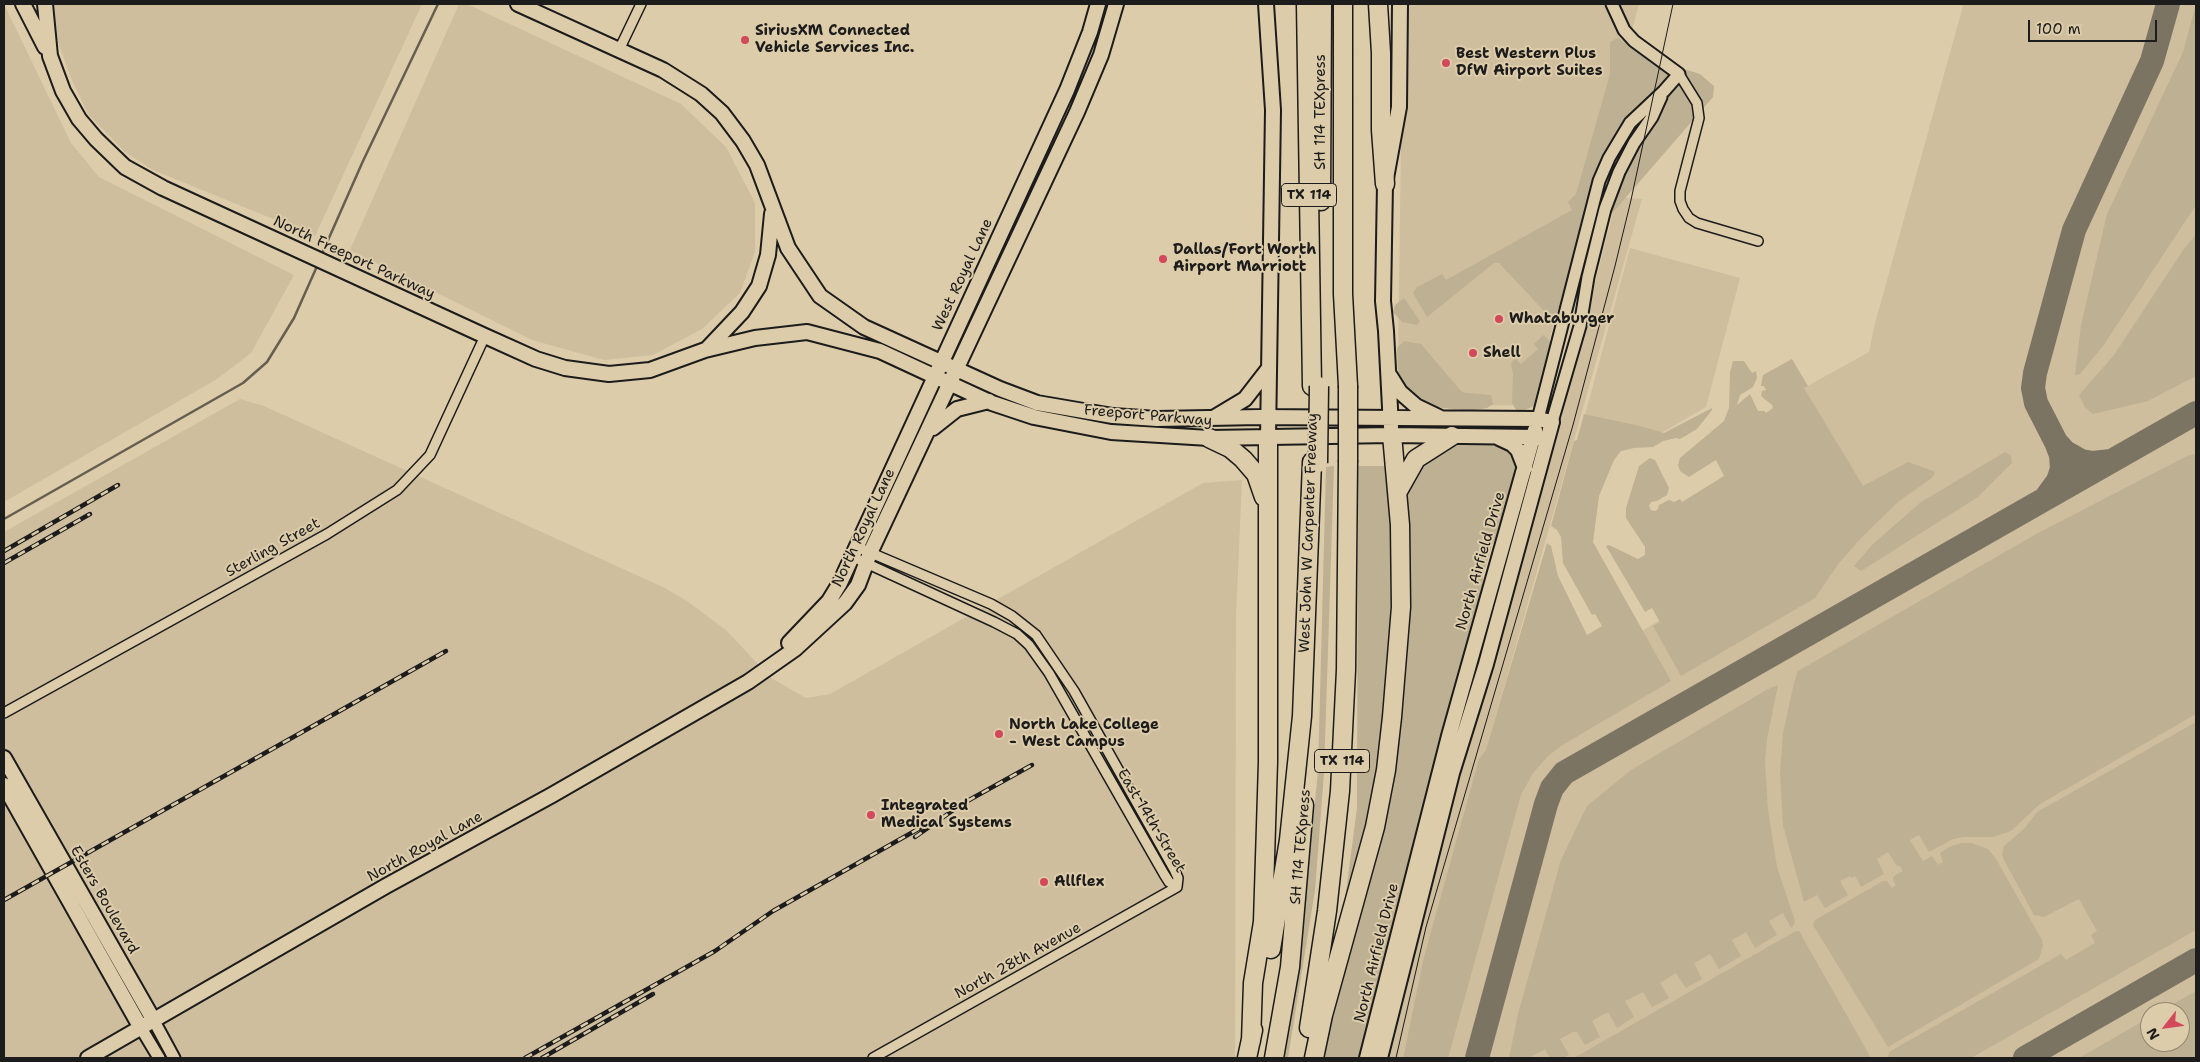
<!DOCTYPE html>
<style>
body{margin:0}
#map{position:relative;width:2200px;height:1062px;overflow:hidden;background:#ddcca9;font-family:"Shantell Sans",sans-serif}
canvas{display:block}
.frame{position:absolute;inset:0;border:5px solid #1c1c1c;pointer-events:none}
.north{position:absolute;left:2140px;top:1002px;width:50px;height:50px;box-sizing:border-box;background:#ddcca9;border:1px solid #908671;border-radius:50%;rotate:240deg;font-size:14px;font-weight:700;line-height:20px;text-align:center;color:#1c1c1c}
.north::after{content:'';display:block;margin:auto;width:18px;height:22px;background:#d1495b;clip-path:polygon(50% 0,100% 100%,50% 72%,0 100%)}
.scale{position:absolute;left:2028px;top:20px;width:129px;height:22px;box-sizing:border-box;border:2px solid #1c1c1c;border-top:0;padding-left:6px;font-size:15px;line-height:18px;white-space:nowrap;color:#1c1c1c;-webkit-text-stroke:4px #ddcca9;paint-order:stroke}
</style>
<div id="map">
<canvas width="2200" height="1062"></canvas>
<div class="frame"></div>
<div class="north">N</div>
<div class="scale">100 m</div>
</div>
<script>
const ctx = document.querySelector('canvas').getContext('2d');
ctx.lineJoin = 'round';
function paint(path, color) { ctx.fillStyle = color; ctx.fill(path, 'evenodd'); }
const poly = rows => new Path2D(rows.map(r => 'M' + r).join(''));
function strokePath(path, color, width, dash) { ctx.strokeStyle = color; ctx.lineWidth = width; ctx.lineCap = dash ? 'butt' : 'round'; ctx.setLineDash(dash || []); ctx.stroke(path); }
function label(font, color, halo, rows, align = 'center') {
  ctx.font = font + ' "Shantell Sans",sans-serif'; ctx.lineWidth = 4; ctx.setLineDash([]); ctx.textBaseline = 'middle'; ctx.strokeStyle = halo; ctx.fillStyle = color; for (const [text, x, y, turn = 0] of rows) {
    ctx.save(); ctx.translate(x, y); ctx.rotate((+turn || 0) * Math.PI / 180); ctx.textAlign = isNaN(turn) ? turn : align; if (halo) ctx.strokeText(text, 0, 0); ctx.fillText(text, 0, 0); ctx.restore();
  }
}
paint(poly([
 [4,4,71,143,99,177,294,275,251,353,217,379,4,502],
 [53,4,422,4,315,236,153,170,125,152,88,114,71,78,58,42],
 [459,4,467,4,681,104,726,147,755,203,755,252,740,293,702,329,653,355,604,360,532,340,350,250],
 [1403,4,1639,4,1532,405,1441,406,1398,357],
 [1958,4,2196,4,2196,1058,1407,1058,1450,886,1628,639,1662,619,1804,388,1869,352,1874,327,1963,6],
 [2150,1012,2180,1012,2180,1042,2150,1042],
 [1617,197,1642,199,1498,709,1486,751,1479,759,1414,1007,1403,1058,1386,1058,1415,931,1542,492],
 [1630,248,1740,278,1706,407,1658,435,1585,415],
 [240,399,264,406,665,588,687,601,726,630,771,678,806,698,830,694,1203,483,1242,480,1236,617,1235,1058,4,1058,4,532]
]), '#cebe9e');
paint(poly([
 [2196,4,2196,205,2103,346,2080,374,2075,375,2081,325,2107,214,2183,52],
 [1618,38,1647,57,1700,74,1714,86,1713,97,1609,217,1581,261,1556,314,1551,316,1547,314,1499,263,1494,263,1427,317,1413,293,1417,287,1442,274,1446,280,1572,210,1568,202,1576,194,1610,74,1610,42],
 [2196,234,2196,376,2148,401,2093,414,2085,407,2079,395,2114,355,2184,249],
 [1404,298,1420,321,1417,325,1402,322,1393,312,1395,305],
 [1543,335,1551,342,1552,347,1536,402,1534,406,1525,410,1516,410,1512,403,1513,373,1511,364,1515,358,1521,364,1538,349,1534,344],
 [1404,341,1421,344,1461,391,1466,393,1491,395,1493,404,1487,408,1469,411,1435,407,1423,401,1408,390,1398,376,1397,348],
 [1792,359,1808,386,1804,388,1863,486,1908,462,1933,471,1935,473,1932,478,1899,501,1861,538,1839,563,1815,598,1681,676,1653,626,1660,622,1652,608,1645,612,1606,546,1609,545,1638,559,1645,555,1645,547,1626,518,1626,508,1639,466,1650,458,1655,460,1669,488,1667,495,1657,501,1651,502,1649,506,1651,510,1655,511,1658,509,1659,505,1669,500,1674,502,1680,499,1682,502,1724,476,1716,460,1689,477,1680,471,1678,465,1680,458,1724,421,1729,408,1730,372,1733,361,1744,361,1752,373,1756,371,1757,378,1753,387,1740,395,1737,405,1750,394,1758,411,1764,411,1766,413,1773,408,1772,405,1761,396,1762,391,1766,390,1764,386,1761,386,1763,375],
 [1712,408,1712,410,1697,429,1680,439,1676,438,1663,441,1653,447,1634,448,1621,451,1614,460,1599,496,1593,542,1671,681,1561,746,1548,756,1533,773,1521,795,1514,820,1448,1058,1403,1058,1424,957,1479,759,1486,750,1547,543,1551,546,1558,576,1587,635,1602,626,1595,614,1592,615,1563,563,1561,537,1557,530,1551,526,1574,441,1577,440,1584,414,1640,426,1664,433],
 [1492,444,1504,445,1519,459,1517,472,1503,524,1492,545,1483,575,1484,591,1406,874,1363,1058,1323,1058,1348,947,1389,793,1408,487,1420,465,1453,445],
 [2005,452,2011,456,2012,463,1978,497,1861,571,1854,566,1873,544,1921,502],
 [2196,454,2196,714,2040,804,2011,831,1993,837,1964,837,1953,839,1929,852,1919,835,1910,840,1923,861,1932,856,1938,865,1943,862,1940,853,1949,847,1961,843,1972,843,1988,849,1996,859,2042,940,2043,946,2039,959,1888,1047,1813,925,1815,920,1883,881,1887,881,1892,888,1896,885,1893,880,1894,876,1903,871,1900,866,1897,866,1888,852,1877,859,1884,874,1861,887,1855,876,1852,878,1850,876,1840,881,1848,895,1825,908,1817,895,1804,902,1783,825,1780,774,1783,733,1794,683,1798,671,2038,533,2187,456],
 [1334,466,1324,773,1315,890,1288,1058,1276,1058,1287,1012,1307,883,1318,771,1326,467],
 [1358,466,1391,466,1396,598,1379,790,1343,915,1357,808],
 [1778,685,1767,739,1765,761,1768,810,1777,867,1795,921,1794,925,1791,928,1783,913,1769,921,1777,935,1755,948,1746,932,1732,940,1741,956,1719,969,1710,954,1694,963,1702,979,1686,988,1676,973,1660,983,1669,998,1652,1007,1643,992,1625,1001,1634,1017,1617,1028,1608,1012,1592,1021,1600,1037,1585,1045,1577,1032,1573,1032,1560,1039,1569,1055,1563,1058,1550,1058,1545,1049,1529,1058,1509,1058,1518,1014,1561,860,1587,806,1631,770,1768,689],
 [2196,722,2196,930,1971,1058,1888,1058,1889,1052,2061,954,2066,960,2095,943,2091,935,2097,931,2079,899,2044,917,2034,915,2004,860,2002,854,2004,846,2024,829,2037,812],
 [1799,931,1871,1058,1574,1058,1794,932],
 [2196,991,2196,1058,2079,1058,2150,1017,2150,1042,2180,1042,2180,1012,2159,1012]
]), '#beb092');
strokePath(poly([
 [321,256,363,161,438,4],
 [4,519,243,383,267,362,294,318,318,264]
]), '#655f51', 2.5);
strokePath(poly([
 [2056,442,2036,403,2033,388,2035,373,2074,230,2152,61,2168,4],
 [2047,496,2058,481,2062,469,2061,455,2056,442,2065,452,2081,461,2093,463,2111,461],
 [1477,1058,1546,804,1552,788,1564,773,2196,413],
 [2025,1058,2196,960]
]), '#7c7462', 24);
const minor = poly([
 [619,50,641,4],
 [1679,74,1697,103,1699,118,1680,191,1680,201,1683,209,1689,218,1697,223,1758,241],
 [857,547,991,604,1012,616,1036,635,1074,691,1174,869,1178,878,1177,887],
 [853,557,994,622,1017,634,1029,645,1049,673,1164,874,1169,882,1177,887],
 [4,713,327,534,397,490,430,455,485,336],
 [873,1058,1177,887]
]);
const tertiary = poly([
 [1538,419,1599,181,1609,158,1630,123,1664,91,1679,74,1634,41,1624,30,1612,4],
 [1552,422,1580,326,1588,277,1605,209,1619,172,1634,143,1652,117,1661,97],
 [154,1021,174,1058],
 [141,1028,159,1058]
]);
const secondary = poly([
 [23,4,45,47],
 [45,4,50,56,63,91,79,119,96,139,125,167,163,188,485,336,536,359,565,368,609,374,650,370,705,350,755,338,807,332,880,351,992,403,1034,417,1111,432,1209,438,1392,435,1534,437,1547,439],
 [518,4,663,70,701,94,722,113,743,141,757,165,788,248,820,296,864,327,1000,389,1037,403,1113,416,1157,419,1260,417,1538,419,1552,422,1486,664,1452,773,1380,1058],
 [1266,4,1273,110,1268,438],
 [707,349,742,312,759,286,768,255,772,214],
 [1390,376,1400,392,1416,406,1441,418],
 [1215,417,1245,399,1269,368],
 [1391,427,1386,331,1383,301,1385,184,1399,107,1400,4],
 [933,428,957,409,989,401],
 [1499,438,1512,444,1518,450,1525,468],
 [789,643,829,601,840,583,1067,90,1090,32,1098,4],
 [4,758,154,1021],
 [4,785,141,1028],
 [88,1058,386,886,552,795,748,682,795,649,845,603,858,585,870,553,1077,112,1101,55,1116,4],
 [1367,1058,1449,736,1535,430]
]);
const motorway = poly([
 [1306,4,1312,386],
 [1343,4,1343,294,1348,386],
 [1378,4,1381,53,1381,130,1385,184],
 [1321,201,1322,4],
 [1209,438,1230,448,1243,459,1256,474,1264,497],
 [1398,491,1416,459,1452,436],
 [1271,949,1289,840,1302,716,1312,462],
 [1309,1028,1327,911,1340,791,1346,670,1348,462],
 [1251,1041,1253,983,1263,922,1268,762,1268,438],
 [1247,1058,1253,1030],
 [1274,1058,1290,967,1304,805],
 [1314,1058,1323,1015,1375,827,1386,770,1392,717,1401,607,1400,525,1392,435]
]);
strokePath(minor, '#1c1c1c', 12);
strokePath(tertiary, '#1c1c1c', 15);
strokePath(secondary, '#1c1c1c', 18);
strokePath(motorway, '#1c1c1c', 21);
strokePath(minor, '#ddcca9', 9);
strokePath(tertiary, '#ddcca9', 11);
strokePath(secondary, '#ddcca9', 14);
strokePath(motorway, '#ddcca9', 18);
strokePath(poly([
 [1396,1058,1426,927,1573,425,1615,266,1631,200,1673,4]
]), '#1c1c1c', 1);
const rail = poly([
 [4,551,118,485],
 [4,563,90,514],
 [915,837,962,804,1032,765],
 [4,900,446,651],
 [525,1058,715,951,773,911,920,828],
 [542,1058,653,994]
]);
strokePath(rail, '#1c1c1c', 4.5);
strokePath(rail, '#ddcca9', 2.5, [8]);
const motorwayBridge = poly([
 [1348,386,1348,462],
 [1318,463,1319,386]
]);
strokePath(motorwayBridge, '#1c1c1c', 21, []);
strokePath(motorwayBridge, '#ddcca9', 18);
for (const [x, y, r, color] of [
 [745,40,5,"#d1495b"],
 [1446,63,5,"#d1495b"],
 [1163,259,5,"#d1495b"],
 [1499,319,5,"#d1495b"],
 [1473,353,5,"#d1495b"],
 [999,734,5,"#d1495b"],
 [871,815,5,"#d1495b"],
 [1044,882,5,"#d1495b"]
]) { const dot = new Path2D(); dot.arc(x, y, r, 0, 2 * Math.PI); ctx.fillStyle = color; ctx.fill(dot); strokePath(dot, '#ddcca9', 2); }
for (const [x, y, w] of [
 [1309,195,55],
 [1342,761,55]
]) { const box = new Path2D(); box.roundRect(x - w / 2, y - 11.5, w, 23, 4); ctx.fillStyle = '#ddcca9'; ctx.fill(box); strokePath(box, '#1c1c1c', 1); }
label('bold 14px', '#1c1c1c', null, [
 ["TX 114",1309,195],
 ["TX 114",1342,761]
]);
label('bold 15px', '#1c1c1c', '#ddcca9', [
 ["SiriusXM Connected",755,31],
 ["Vehicle Services Inc.",755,48],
 ["Best Western Plus",1456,54],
 ["DfW Airport Suites",1456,71],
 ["Dallas/Fort Worth",1173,250],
 ["Airport Marriott",1173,267],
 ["Whataburger",1509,319],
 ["Shell",1483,353],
 ["North Lake College",1009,725],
 ["- West Campus",1009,742],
 ["Integrated",881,806],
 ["Medical Systems",881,823],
 ["Allflex",1054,882]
], 'left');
label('15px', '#1c1c1c', '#ddcca9', [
 ["SH 114 TEXpress",1321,112,-90],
 ["North Freeport Parkway",354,258,25],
 ["West Royal Lane",963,275,-65],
 ["Freeport Parkway",1148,416,5],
 ["North Royal Lane",864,528,-65],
 ["West John W Carpenter Freeway",1309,533,-88],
 ["Sterling Street",273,548,-29],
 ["North Airfield Drive",1481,561,-74],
 ["East 14th Street",1151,821,59],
 ["North Royal Lane",425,847,-29],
 ["SH 114 TEXpress",1301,847,-85],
 ["Esters Boulevard",104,900,60],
 ["North Airfield Drive",1377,953,-76],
 ["North 28th Avenue",1018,961,-29]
]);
</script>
